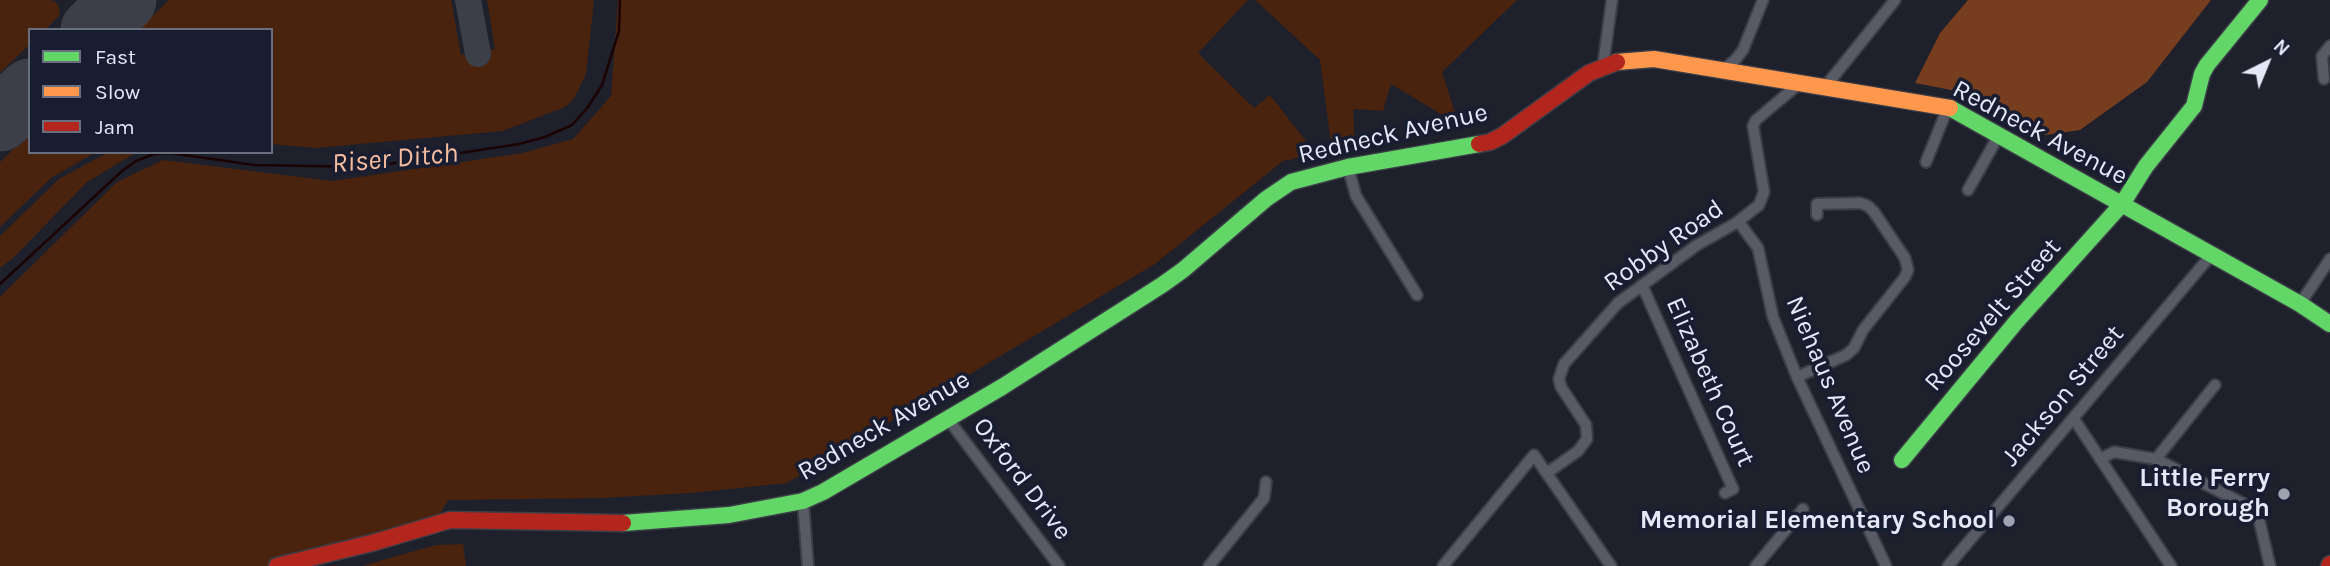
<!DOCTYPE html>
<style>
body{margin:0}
#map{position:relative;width:2330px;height:566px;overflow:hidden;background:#1e202b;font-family:Karla,sans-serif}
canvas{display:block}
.legend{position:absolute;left:28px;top:28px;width:245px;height:126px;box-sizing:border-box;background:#181d31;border:2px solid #6a6f80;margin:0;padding:9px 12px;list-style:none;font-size:21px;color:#e5e9f7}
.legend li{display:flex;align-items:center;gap:14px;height:35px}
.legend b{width:35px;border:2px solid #6a6f80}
.north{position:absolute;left:2232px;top:28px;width:70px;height:70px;-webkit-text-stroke:5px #181d31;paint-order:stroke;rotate:43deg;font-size:19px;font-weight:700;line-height:28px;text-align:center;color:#e5e9f7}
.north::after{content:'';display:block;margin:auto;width:24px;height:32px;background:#e5e9f7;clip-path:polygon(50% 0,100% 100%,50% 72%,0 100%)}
</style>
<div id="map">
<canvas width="2330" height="566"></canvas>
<ul class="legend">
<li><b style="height:9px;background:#63d668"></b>Fast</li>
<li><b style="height:9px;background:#ff974d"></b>Slow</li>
<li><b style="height:9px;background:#b3261e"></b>Jam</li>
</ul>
<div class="north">N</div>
</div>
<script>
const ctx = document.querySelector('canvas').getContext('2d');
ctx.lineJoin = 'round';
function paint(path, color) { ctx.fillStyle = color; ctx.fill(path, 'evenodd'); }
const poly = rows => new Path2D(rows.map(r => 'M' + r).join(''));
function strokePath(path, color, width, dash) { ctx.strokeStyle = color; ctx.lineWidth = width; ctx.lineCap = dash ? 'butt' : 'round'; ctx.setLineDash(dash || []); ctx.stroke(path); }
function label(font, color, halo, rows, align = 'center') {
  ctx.font = font + ' Karla,sans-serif'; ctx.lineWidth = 7; ctx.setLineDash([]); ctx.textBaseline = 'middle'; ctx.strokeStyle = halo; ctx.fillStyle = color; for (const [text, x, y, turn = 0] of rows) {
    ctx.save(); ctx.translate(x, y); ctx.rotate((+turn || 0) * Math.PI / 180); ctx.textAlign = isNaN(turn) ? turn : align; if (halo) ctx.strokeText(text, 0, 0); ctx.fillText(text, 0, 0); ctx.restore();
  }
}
paint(poly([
 [0,0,51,0,57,3,60,12,59,16,45,30,30,30,30,44,0,73],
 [169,0,451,0,461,55,495,49,487,0,594,0,586,74,574,99,565,107,503,131,315,148,271,144,271,30,138,30],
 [618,0,1248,0,1198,53,1254,108,1270,95,1316,154,1283,161,1155,264,787,483,691,493,602,498,448,500,434,524,293,566,0,566,0,297,117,182,163,160,332,181,523,153,573,139,611,96],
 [1255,0,1517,0,1442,72,1459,125,1391,84,1383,111,1353,109,1355,146,1331,143,1320,60],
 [30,133,30,152,96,152,51,178,0,227,0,162],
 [109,152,137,152,87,182,13,258,0,268,0,236,59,179],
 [463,544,466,566,362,566,436,545]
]), '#49230d');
paint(poly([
 [1968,0,2211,0,2147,82,2080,130,2046,135,1972,94,1915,83,1940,33]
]), '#763d1e');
strokePath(poly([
 [0,284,122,171,136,161,154,154,170,153,254,165,369,167,519,144,545,137,572,125,588,107,602,85,619,31,620,0]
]), '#1b0304', 2.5);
strokePath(poly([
 [468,0,478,54]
]), '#3c3e48', 26);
strokePath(poly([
 [93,30,124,0],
 [0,119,30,91]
]), '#3c3e48', 65);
const street = poly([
 [1603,66,1612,0],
 [1723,71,1736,59,1743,50,1763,0],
 [2324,79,2322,56,2330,46],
 [1825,87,1895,0],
 [1926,162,1948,107],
 [1348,167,1356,196,1417,295],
 [1968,190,1999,135],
 [1738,221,1758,248,1773,317,1797,377,1886,566],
 [1642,285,1733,489,1725,493],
 [2300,304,2330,259],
 [1797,377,1846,355,1854,348,1863,330,1905,277,1908,270,1905,258,1874,212,1868,206,1860,203,1817,204,1817,215],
 [948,419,1059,566],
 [2074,419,2171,566],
 [2100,459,2114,452,2156,459,2215,385],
 [2156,459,2252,508,2258,515,2270,566],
 [1547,473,1578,451,1587,439,1586,425,1561,387,1559,379,1564,364,1618,303,1697,245,1736,223,1759,205,1764,192,1753,126,1756,120,1800,83],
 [803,501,808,566],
 [1209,566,1264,498,1266,482],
 [1443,566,1534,455,1611,566],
 [1756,566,1803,509],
 [1948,566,2212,254]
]);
const fast = poly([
 [1950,108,2300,304,2330,324],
 [1902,460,2016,322,2122,204,2146,166,2194,106,2202,74,2207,65,2260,0],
 [623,523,729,515,803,501,823,492,1002,387,1162,285,1183,270,1266,199,1291,182,1348,167,1479,144]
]);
const slow = poly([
 [1617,62,1654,59,1950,108]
]);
const jam = poly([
 [1479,144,1490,142,1502,136,1589,73,1617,62],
 [277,566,372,543,450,520,623,523],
 [2329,566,2330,564]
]);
strokePath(street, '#3b3d47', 14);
strokePath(fast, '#3b3d47', 19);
strokePath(slow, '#3b3d47', 19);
strokePath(jam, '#3b3d47', 19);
strokePath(street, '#585b65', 10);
strokePath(fast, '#63d668', 16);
strokePath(slow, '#ff974d', 16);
strokePath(jam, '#b3261e', 16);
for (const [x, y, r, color] of [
 [2284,494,7,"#9fa3b0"],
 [2009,521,7,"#9fa3b0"]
]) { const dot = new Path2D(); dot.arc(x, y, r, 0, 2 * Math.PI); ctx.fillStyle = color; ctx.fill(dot); strokePath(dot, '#181d31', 2.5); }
label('26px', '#e5e9f7', '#181d31', [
 ["Redneck Avenue",2040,133,28],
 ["Redneck Avenue",1393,134,-13],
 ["Robby Road",1664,246,-35],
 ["Roosevelt Street",1993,315,-49],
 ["Elizabeth Court",1710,382,66],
 ["Niehaus Avenue",1830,385,67],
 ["Jackson Street",2063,396,-50],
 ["Redneck Avenue",884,426,-30],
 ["Oxford Drive",1022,479,53]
]);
label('bold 26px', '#e5e9f7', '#181d31', [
 ["Little Ferry",2270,479],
 ["Borough",2270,509],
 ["Memorial Elementary School",1995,521]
], 'right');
label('italic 28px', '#f8bd9f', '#181d31', [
 ["Riser Ditch",395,159,-5]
]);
</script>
